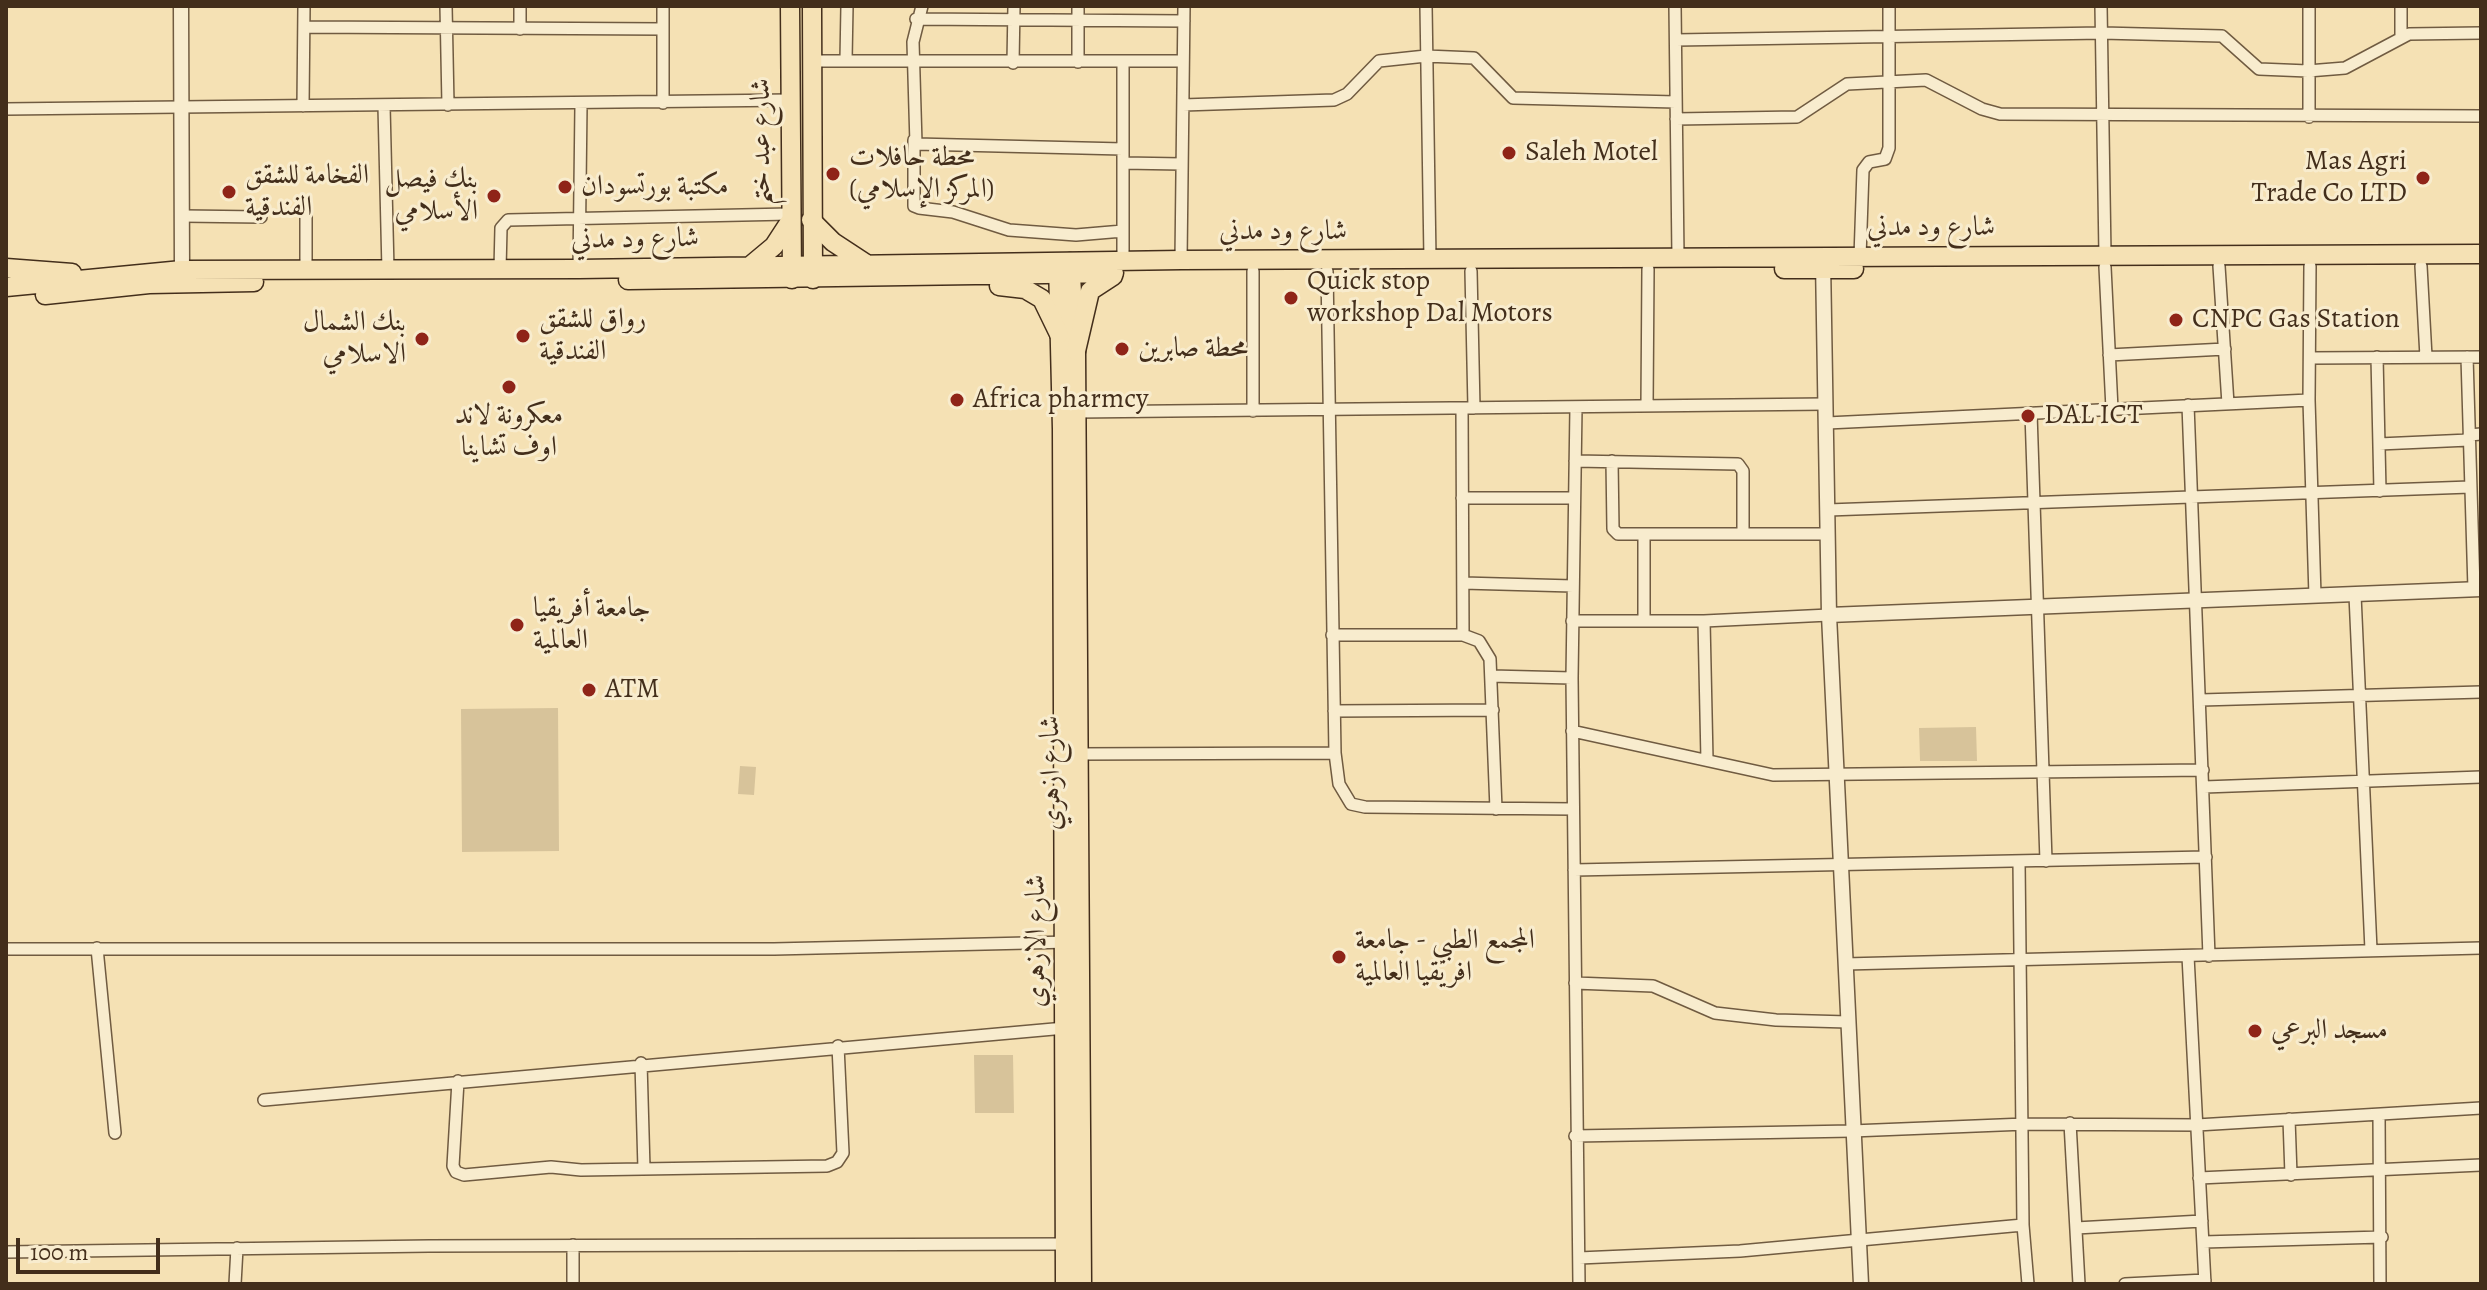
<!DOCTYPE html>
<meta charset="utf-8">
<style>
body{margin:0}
#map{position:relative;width:2487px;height:1290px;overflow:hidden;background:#f5e1b4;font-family:Alegreya,serif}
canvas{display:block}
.frame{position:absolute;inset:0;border:8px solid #432e1b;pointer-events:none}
.scale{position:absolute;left:16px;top:1238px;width:144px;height:36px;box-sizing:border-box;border:4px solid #432e1b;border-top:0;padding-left:10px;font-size:24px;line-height:28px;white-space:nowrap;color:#432e1b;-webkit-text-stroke:6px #f8ecce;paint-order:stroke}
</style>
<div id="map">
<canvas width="2487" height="1290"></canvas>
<div class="frame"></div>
<div class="scale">100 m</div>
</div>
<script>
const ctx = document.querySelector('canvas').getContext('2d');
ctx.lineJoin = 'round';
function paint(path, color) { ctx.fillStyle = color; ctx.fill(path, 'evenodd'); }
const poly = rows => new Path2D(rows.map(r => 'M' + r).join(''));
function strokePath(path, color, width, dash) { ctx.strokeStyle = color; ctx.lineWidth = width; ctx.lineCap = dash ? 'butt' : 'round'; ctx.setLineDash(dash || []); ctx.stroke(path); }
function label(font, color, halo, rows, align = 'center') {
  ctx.font = font + ' Alegreya,Amiri,serif'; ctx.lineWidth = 6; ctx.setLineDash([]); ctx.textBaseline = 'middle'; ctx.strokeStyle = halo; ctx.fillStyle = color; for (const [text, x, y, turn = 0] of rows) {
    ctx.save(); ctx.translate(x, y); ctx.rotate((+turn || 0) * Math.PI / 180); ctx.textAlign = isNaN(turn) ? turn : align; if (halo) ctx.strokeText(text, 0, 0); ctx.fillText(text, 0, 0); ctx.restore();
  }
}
paint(poly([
 [558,708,559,851,462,852,461,709],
 [1976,727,1977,761,1920,761,1919,728],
 [740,766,756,767,754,795,738,794],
 [974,1055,1013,1055,1014,1113,975,1113]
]), '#d7c39a');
const minor = poly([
 [446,6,448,105],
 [520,6,520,29],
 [663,6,663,103],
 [922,6,913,42,916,144,1123,149],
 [1078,6,1078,62],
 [1426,6,1430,259],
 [1675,6,1678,257],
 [2101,6,2105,255],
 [2309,6,2309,117],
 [916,19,1184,21],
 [304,27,663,29],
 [2401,38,2401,6],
 [1676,40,2102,33,2222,36,2259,69,2308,71,2345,68,2409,34,2481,33],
 [846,60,847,6],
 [812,61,1182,61],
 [1013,63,1014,6],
 [1183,105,1334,100,1347,94,1379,61,1426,56,1474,58,1513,98,1676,102],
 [303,106,304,6],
 [384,106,388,270],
 [6,109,791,100],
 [1676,119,1797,117,1847,84,1926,80,1982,109,2000,114,2481,116],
 [914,140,914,206,919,208,953,212,1009,230,1076,235,1123,231],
 [1123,163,1182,164],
 [306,211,306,270],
 [183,216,261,217],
 [1860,257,1863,170,1869,162,1885,159,1889,148,1889,6],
 [1181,260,1184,6],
 [1123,261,1123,61],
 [2219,266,2228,404],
 [2310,266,2309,400,2315,596],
 [2421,266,2426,357],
 [2105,267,2112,409],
 [500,269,501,228,508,220,789,214],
 [579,269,581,105],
 [1327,271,1335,753],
 [1471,271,1474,408],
 [2109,355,2225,349],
 [2377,357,2380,491],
 [2467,357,2474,589],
 [2310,358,2481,357],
 [2188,405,2209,956],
 [1647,406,1648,269],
 [1576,407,1572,678,1579,1284],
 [1462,408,1463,635],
 [1253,411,1253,271],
 [1076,412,1826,404],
 [2031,413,2046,861],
 [1827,423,2309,400],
 [2469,435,2481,434],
 [2379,444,2469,440],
 [1575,461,1738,464,1743,471,1743,532],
 [1612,461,1613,529,1618,534,1828,534],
 [1462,498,1574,498],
 [1828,510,2470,487],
 [1463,583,1573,586],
 [2355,595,2371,950],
 [1644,619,1644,534],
 [1572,621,1704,621,1829,615],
 [1704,621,1707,760],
 [1332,635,1463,635,1479,641,1490,659,1496,809],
 [1491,676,1572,678],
 [2201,700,2481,692],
 [1334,711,1493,710],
 [1572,731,1773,775,2203,770],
 [1080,754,1335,753,1339,784,1351,804,1365,807,1573,809],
 [2204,787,2481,777],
 [2019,862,2023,1225,2028,1284],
 [1574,870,2206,857],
 [97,948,115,1133],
 [6,949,774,949,1069,942],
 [2188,956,2205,1284],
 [1845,964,2481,948],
 [1575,983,1653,986,1715,1013,1776,1020,1848,1022],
 [641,1063,644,1169],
 [458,1081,453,1166,456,1172,464,1175,551,1167,581,1170,827,1166,837,1162,843,1153,838,1046],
 [264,1100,1065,1028],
 [2379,1115,2380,1284],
 [2289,1119,2291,1175],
 [2070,1123,2079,1284],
 [1575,1136,1852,1131,2025,1124,2197,1125,2481,1108],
 [2199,1178,2481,1165],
 [2076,1228,2202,1221],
 [2203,1242,2382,1237],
 [6,1252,429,1246,1065,1244],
 [1579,1258,1740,1251,2023,1225],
 [235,1284,237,1248],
 [573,1284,573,1245],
 [2125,1284,2205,1280]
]);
const tertiary = poly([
 [181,6,182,270],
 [1823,261,1829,615,1861,1284],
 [1829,615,2481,589]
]);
const primary = poly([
 [790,6,792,279],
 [812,6,813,279],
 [1070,262,1076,351,1082,1284],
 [1058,263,1062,429,1065,1284]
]);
const trunk = poly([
 [811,220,833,242,865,263],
 [750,266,774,246,789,223],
 [6,268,72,273],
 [1784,269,1854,269],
 [628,280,1114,273],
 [999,286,1025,289,1042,299,1059,334],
 [6,287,182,270,579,269,1181,260,2481,254],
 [45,295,149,284,254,282],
 [1076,351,1090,291,1113,276]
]);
strokePath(minor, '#705b41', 14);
strokePath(tertiary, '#705b41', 17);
strokePath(primary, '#432e1b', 21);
strokePath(trunk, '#432e1b', 21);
strokePath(minor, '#f8ecce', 11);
strokePath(tertiary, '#f8ecce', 14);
strokePath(primary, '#f5e1b4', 18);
strokePath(trunk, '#f5e1b4', 18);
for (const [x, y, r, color] of [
 [1509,153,8,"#8f2418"],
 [833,174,8,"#8f2418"],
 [2423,178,8,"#8f2418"],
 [565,187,8,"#8f2418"],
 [229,192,8,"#8f2418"],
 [494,196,8,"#8f2418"],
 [1291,298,8,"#8f2418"],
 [2176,320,8,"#8f2418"],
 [523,336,8,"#8f2418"],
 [422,339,8,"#8f2418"],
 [1122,349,8,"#8f2418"],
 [509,387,8,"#8f2418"],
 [957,400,8,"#8f2418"],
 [2028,416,8,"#8f2418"],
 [517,625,8,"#8f2418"],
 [589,690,8,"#8f2418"],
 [1339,957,8,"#8f2418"],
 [2255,1031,8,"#8f2418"]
]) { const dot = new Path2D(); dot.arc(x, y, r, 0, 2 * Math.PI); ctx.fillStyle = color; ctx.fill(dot); strokePath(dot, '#f8ecce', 3); }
label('28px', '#432e1b', '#f8ecce', [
 ["شارع عبد ختم",762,142,-90],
 ["شارع ود مدني",1931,228],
 ["شارع ود مدني",1283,232],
 ["شارع ود مدني",635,240,-1],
 ["شارع ازهري",1052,773,-91],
 ["شارع الازهري",1037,941,-90]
]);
label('28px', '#432e1b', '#f8ecce', [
 ["Saleh Motel",1525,153],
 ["محطة حافلات",849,158],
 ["(المركز الإسلامي)",849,190],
 ["Mas Agri",2407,162,"right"],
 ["Trade Co LTD",2407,194,"right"],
 ["الفخامة للشقق",245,176],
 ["الفندقية",245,208],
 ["بنك فيصل",478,180,"right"],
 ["الأسلامي",478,212,"right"],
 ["مكتبة بورتسودان",581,187],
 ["Quick stop",1307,282],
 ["workshop Dal Motors",1307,314],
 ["رواق للشقق",539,320],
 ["الفندقية",539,352],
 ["CNPC Gas Station",2192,320],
 ["بنك الشمال",406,323,"right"],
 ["الاسلامي",406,355,"right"],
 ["محطة صابرين",1138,349],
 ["Africa pharmcy",973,400],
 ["معكرونة لاند",509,416,"center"],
 ["اوف تشاينا",509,448,"center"],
 ["DAL ICT",2044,416],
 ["جامعة أفريقيا",533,609],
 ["العالمية",533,641],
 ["ATM",605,690],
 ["المجمع الطبي - جامعة",1355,941],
 ["افريقيا العالمية",1355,973],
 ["مسجد البرعي",2271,1031]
], 'left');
</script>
